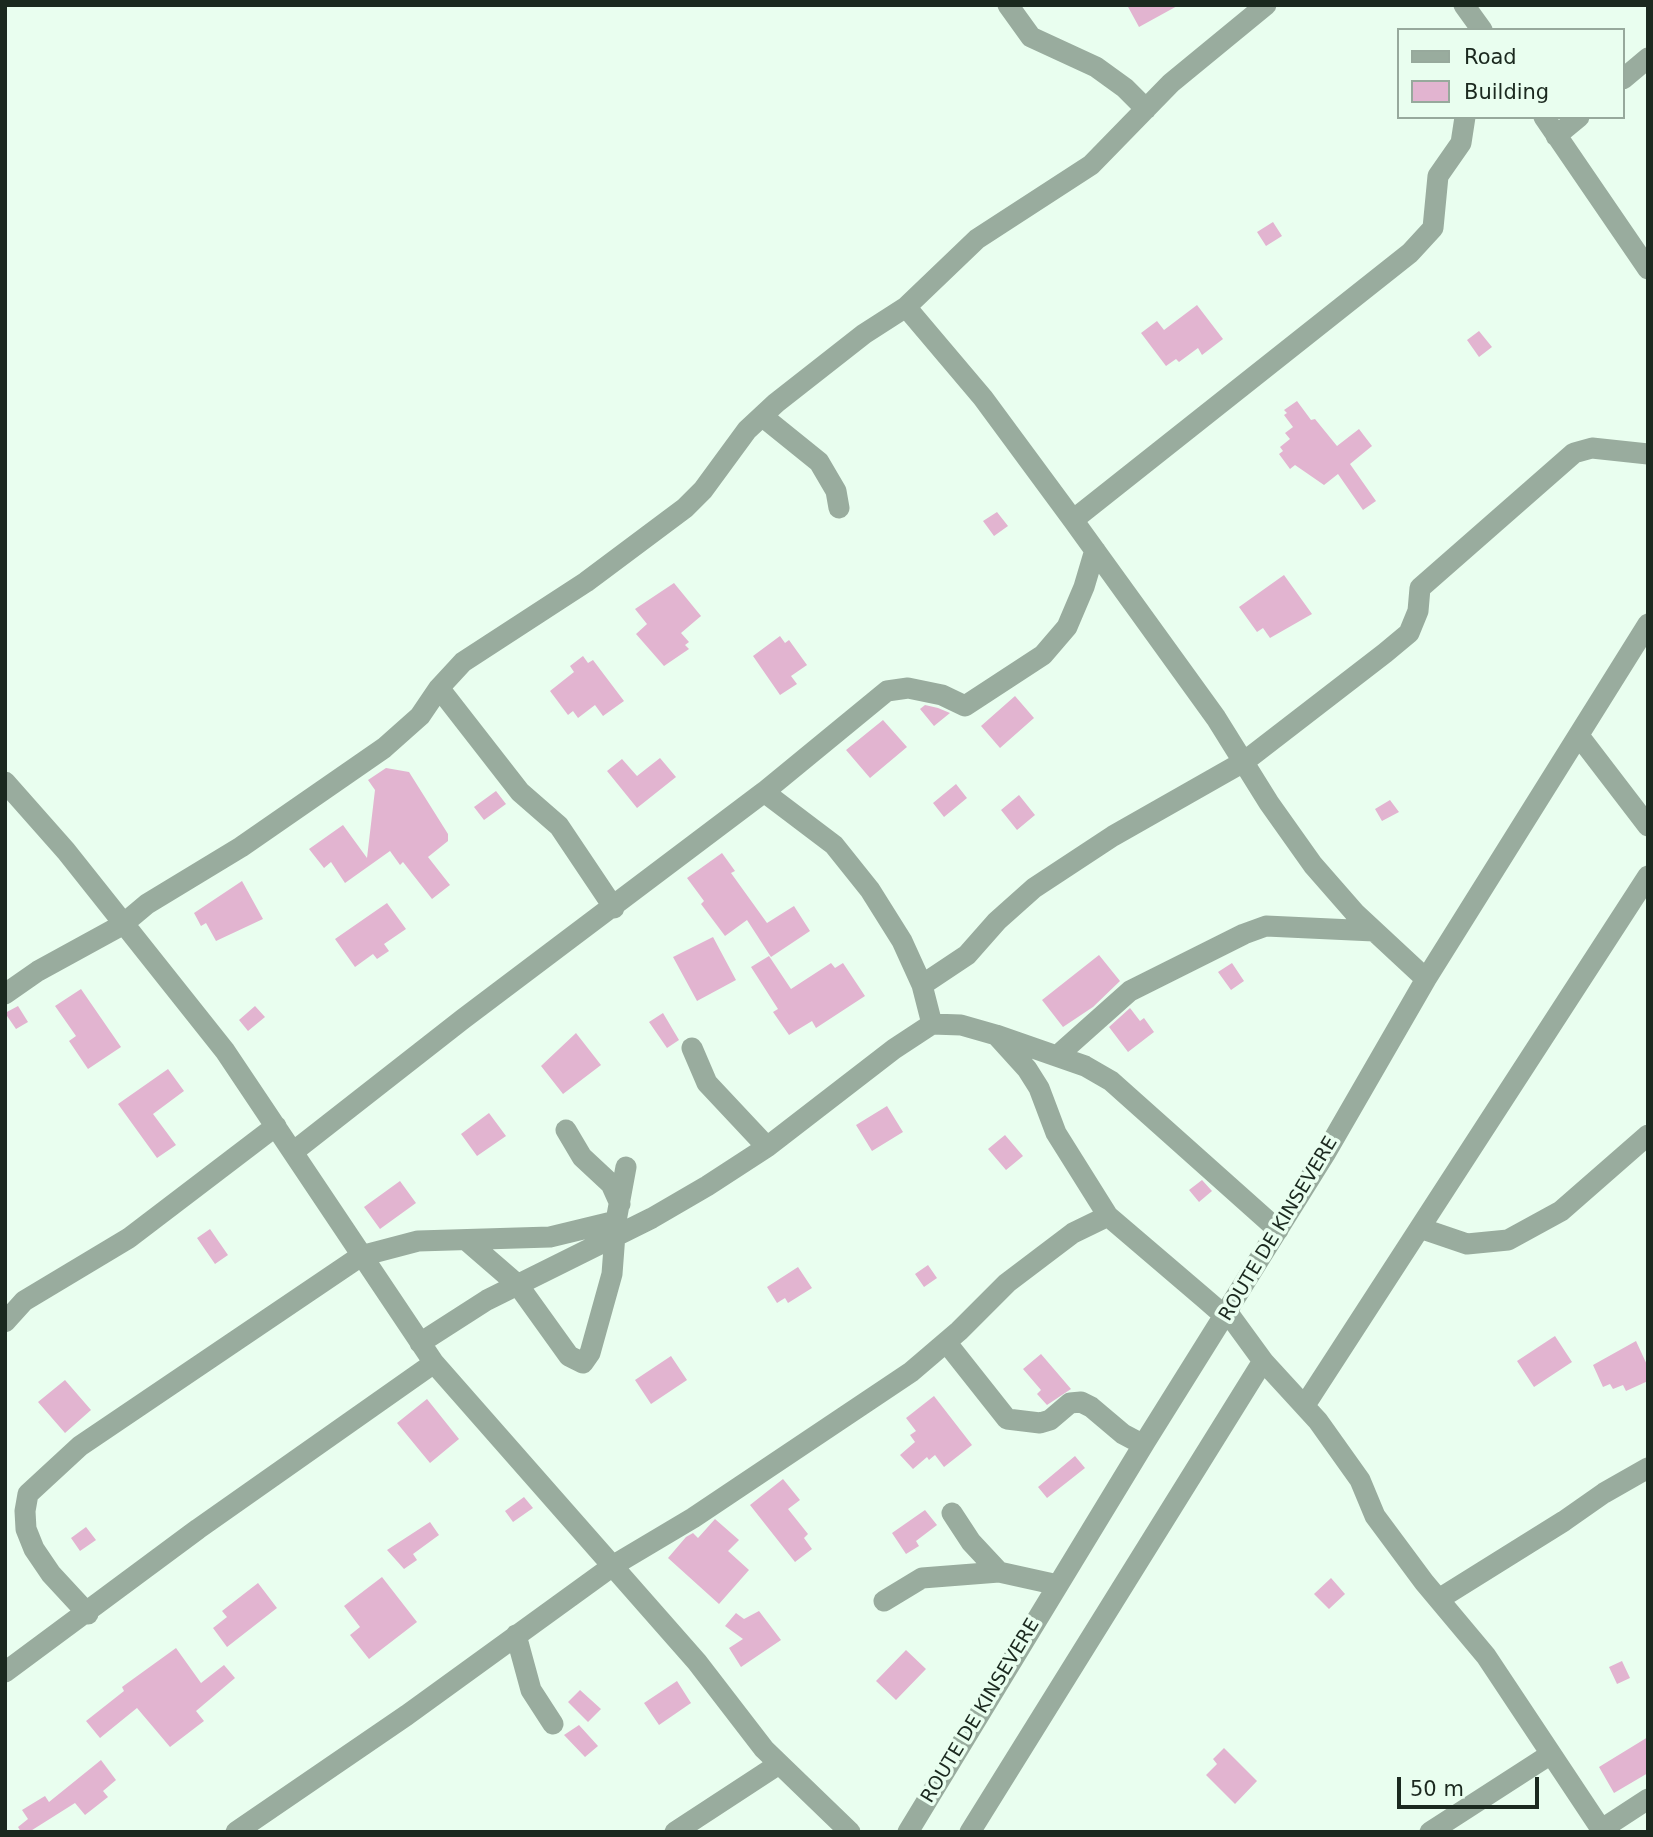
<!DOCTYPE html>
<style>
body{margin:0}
#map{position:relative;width:1653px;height:1837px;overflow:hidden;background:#e9feef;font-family:"DejaVu Sans",sans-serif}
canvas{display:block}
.frame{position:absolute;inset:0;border:7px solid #1b291f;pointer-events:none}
.legend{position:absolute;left:1397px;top:28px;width:228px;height:91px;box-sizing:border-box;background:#e9feef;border:2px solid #97a99c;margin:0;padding:9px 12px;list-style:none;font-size:21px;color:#1b291f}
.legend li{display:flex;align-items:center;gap:14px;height:35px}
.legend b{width:35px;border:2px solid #97a99c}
.scale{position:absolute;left:1397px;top:1777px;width:142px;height:32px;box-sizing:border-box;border:4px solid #1b291f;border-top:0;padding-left:9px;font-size:21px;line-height:24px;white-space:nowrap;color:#1b291f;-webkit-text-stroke:5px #e9feef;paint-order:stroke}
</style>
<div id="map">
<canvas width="1653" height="1837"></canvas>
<div class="frame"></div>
<ul class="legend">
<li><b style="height:9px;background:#99ac9e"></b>Road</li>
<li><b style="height:19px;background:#e2b4d0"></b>Building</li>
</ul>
<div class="scale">50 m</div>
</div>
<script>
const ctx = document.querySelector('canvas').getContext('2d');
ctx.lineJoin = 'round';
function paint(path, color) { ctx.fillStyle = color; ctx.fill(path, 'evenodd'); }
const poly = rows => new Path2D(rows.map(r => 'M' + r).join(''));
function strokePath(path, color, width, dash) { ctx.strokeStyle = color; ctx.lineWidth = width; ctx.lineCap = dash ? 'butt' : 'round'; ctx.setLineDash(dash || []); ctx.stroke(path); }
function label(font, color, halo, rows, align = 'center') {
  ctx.font = font + ' "DejaVu Sans",sans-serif'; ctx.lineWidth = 7; ctx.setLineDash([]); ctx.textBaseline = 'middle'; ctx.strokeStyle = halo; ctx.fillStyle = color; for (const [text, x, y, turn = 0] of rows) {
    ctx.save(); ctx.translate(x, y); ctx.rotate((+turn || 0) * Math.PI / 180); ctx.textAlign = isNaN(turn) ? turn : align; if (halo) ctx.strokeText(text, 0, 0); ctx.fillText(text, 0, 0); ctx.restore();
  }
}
paint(poly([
 [1127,5,1179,5,1139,27],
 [1273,222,1282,236,1266,246,1257,232],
 [1197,305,1223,339,1202,355,1198,348,1179,362,1176,359,1166,366,1141,333,1157,321,1164,330],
 [1479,331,1492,347,1479,357,1467,340],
 [1297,401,1311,420,1315,419,1337,446,1359,429,1372,446,1350,464,1376,501,1363,510,1338,474,1324,485,1295,465,1290,469,1279,454,1283,451,1280,447,1290,439,1285,433,1293,427,1284,415,1287,413,1284,410],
 [997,512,1008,526,994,536,983,521],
 [1284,575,1312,614,1270,638,1263,628,1257,632,1239,607],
 [674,583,701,616,681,633,689,642,685,645,689,649,664,666,636,634,647,624,635,609],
 [780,636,785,643,789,640,807,665,791,676,797,684,780,695,753,656],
 [583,656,588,663,593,660,624,701,603,716,595,705,578,718,573,711,568,715,550,691,574,672,570,666],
 [1015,696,1034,718,1000,748,981,726],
 [925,705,938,708,950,713,934,726,920,709],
 [883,720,907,747,870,778,846,750],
 [660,758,676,777,637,808,607,771,622,759,637,776],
 [386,768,409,772,448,834,448,841,428,857,450,885,432,899,403,862,400,865,390,851,345,883,331,862,324,868,309,849,343,825,367,858,375,790,368,780],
 [956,784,967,798,944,817,933,803],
 [496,791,506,804,484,820,474,807],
 [1019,795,1035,815,1017,830,1001,810],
 [1390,800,1399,812,1382,821,1375,809],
 [722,853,735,871,731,873,767,923,794,906,810,931,771,957,747,920,725,936,701,904,704,901,687,878],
 [242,881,263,919,216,941,206,923,201,926,194,913],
 [387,903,406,929,384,944,389,951,377,959,373,954,355,967,335,939],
 [713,937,736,980,697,1001,673,957],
 [1099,955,1120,981,1093,1007,1063,1027,1042,1000],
 [769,956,791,989,831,963,835,968,843,963,865,996,816,1028,812,1021,789,1035,773,1012,778,1009,751,967],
 [1232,963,1244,981,1231,990,1218,972],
 [81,989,121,1047,88,1069,69,1041,76,1036,55,1006],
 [18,1006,28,1022,16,1029,5,1013],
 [255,1006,265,1017,248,1031,239,1020],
 [1130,1008,1140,1021,1144,1018,1154,1032,1128,1052,1109,1027],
 [663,1013,679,1040,667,1048,649,1022],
 [576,1033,601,1065,563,1094,541,1066],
 [168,1069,184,1091,153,1114,176,1145,157,1158,118,1104],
 [887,1106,903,1132,872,1151,856,1125],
 [489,1113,506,1136,477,1156,461,1134],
 [1005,1135,1023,1156,1006,1170,988,1149],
 [1202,1180,1212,1191,1199,1202,1189,1190],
 [400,1181,416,1203,380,1229,364,1207],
 [210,1229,228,1255,215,1264,197,1238],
 [928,1265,937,1278,924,1287,915,1274],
 [798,1267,812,1288,788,1303,785,1298,777,1303,767,1287],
 [1555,1336,1572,1362,1534,1387,1517,1361],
 [1636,1341,1648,1367,1648,1381,1626,1391,1623,1385,1613,1389,1610,1384,1603,1387,1593,1365],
 [1041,1354,1071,1389,1047,1405,1037,1394,1041,1390,1023,1369],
 [671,1356,687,1380,651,1404,635,1380],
 [65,1380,91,1410,65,1433,38,1402],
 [934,1396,972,1445,944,1467,935,1455,929,1460,927,1457,913,1469,900,1455,915,1442,910,1435,916,1431,906,1418],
 [427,1399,459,1439,430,1463,397,1423],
 [1075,1456,1085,1468,1047,1498,1038,1487],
 [783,1479,800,1500,788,1509,808,1534,804,1538,812,1549,795,1562,750,1505],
 [524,1497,533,1508,513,1522,505,1511],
 [925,1510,937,1525,916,1541,919,1546,906,1554,892,1533],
 [715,1519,739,1540,728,1551,749,1570,719,1604,668,1558,686,1537,693,1533,698,1538],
 [430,1522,439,1535,413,1554,417,1560,404,1569,387,1550],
 [86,1527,96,1540,80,1551,71,1538],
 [382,1577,417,1622,369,1659,350,1635,360,1627,344,1606],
 [1331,1578,1345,1594,1329,1609,1314,1594],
 [258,1583,277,1608,227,1647,213,1628,227,1617,222,1611],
 [759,1611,781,1640,741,1667,729,1648,743,1639,725,1626,736,1613,744,1619],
 [176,1648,201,1683,224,1665,235,1678,196,1711,204,1721,170,1747,137,1708,100,1738,86,1721,124,1691,122,1687],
 [906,1650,926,1669,896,1700,876,1681],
 [1622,1661,1630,1678,1617,1684,1609,1667],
 [677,1681,691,1703,659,1725,644,1703],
 [580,1690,601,1709,588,1722,568,1702],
 [579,1725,598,1746,585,1757,564,1735],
 [1648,1737,1648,1773,1614,1793,1599,1767],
 [1224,1748,1257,1781,1235,1804,1206,1775,1217,1764,1213,1759],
 [101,1760,116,1780,103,1791,108,1797,85,1815,75,1803,29,1832,21,1832,18,1827,28,1819,22,1810,45,1796,49,1802]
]), '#e2b4d0');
strokePath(poly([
 [1008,5,1031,37,1096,67,1125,88,1146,109],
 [1464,5,1482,30],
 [1623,79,1648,58],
 [1544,117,1648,269],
 [1556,136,1579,117],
 [906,307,983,398,1073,520,1216,718,1269,803,1313,865,1355,913,1426,979],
 [762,416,819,462,836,491,839,508],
 [1073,520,1410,253,1433,228,1438,176,1461,143,1465,117],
 [439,688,520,792,559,826,614,908],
 [1579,736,1648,826],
 [5,782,66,851,225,1051,434,1363,697,1662,764,1749,850,1832],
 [764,792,834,845,870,890,902,941,922,985,932,1024],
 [922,985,967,955,997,921,1034,888,1113,836,1245,761,1385,653,1409,633,1418,611,1420,588,1574,453,1592,448,1648,454],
 [5,994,38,971,122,925,147,904,241,847,384,748,420,716,439,688,463,662,586,582,685,508,703,490,747,430,776,403,864,334,906,307,977,239,1091,165,1171,83,1266,5],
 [998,1037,1027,1069,1039,1088,1056,1133,1108,1216,1204,1298,1219,1311,1228,1313,1263,1361,1318,1421,1360,1480,1375,1516,1424,1582,1486,1656,1603,1832],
 [692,1048,707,1083,767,1147],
 [1057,1056,1130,991,1244,934,1266,926,1374,931],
 [566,1130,582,1157,611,1184,620,1204],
 [293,1152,463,1019,764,792,887,691,908,688,942,695,965,706,1043,655,1067,627,1084,587,1095,550],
 [1420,1228,1467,1244,1508,1240,1561,1211,1648,1135],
 [466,1240,518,1285,569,1356,583,1363,590,1353,612,1274,616,1221,626,1167],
 [5,1322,24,1301,129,1238,276,1126],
 [946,1342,1007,1419,1040,1423,1050,1420,1070,1403,1081,1402,1091,1407,1123,1434,1140,1443,1145,1442],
 [420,1343,487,1300,652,1218,707,1186,767,1147,894,1049,932,1024,961,1025,996,1035,1085,1066,1111,1081,1278,1230],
 [1305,1405,1648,876],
 [952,1513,971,1542,999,1572],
 [1439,1599,1564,1521,1604,1493,1648,1468],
 [884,1601,922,1578,999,1572,1058,1585],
 [88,1614,51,1574,34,1549,26,1529,25,1511,28,1494,80,1446,361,1256,418,1241,550,1237,616,1221],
 [516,1635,531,1690,553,1724],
 [5,1672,198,1529,434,1363],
 [1602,1829,1648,1799],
 [236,1832,407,1715,614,1565,693,1518,911,1372,959,1331,1007,1283,1073,1233,1108,1216],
 [675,1832,779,1764],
 [908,1832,1145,1442,1325,1154,1426,979,1648,624],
 [970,1832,1263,1361],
 [1430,1832,1551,1754]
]), '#99ac9e', 21);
label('19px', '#1b291f', '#e9feef', [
 ["ROUTE DE KINSEVERE",1279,1229,-59],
 ["ROUTE DE KINSEVERE",981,1711,-59]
]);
</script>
